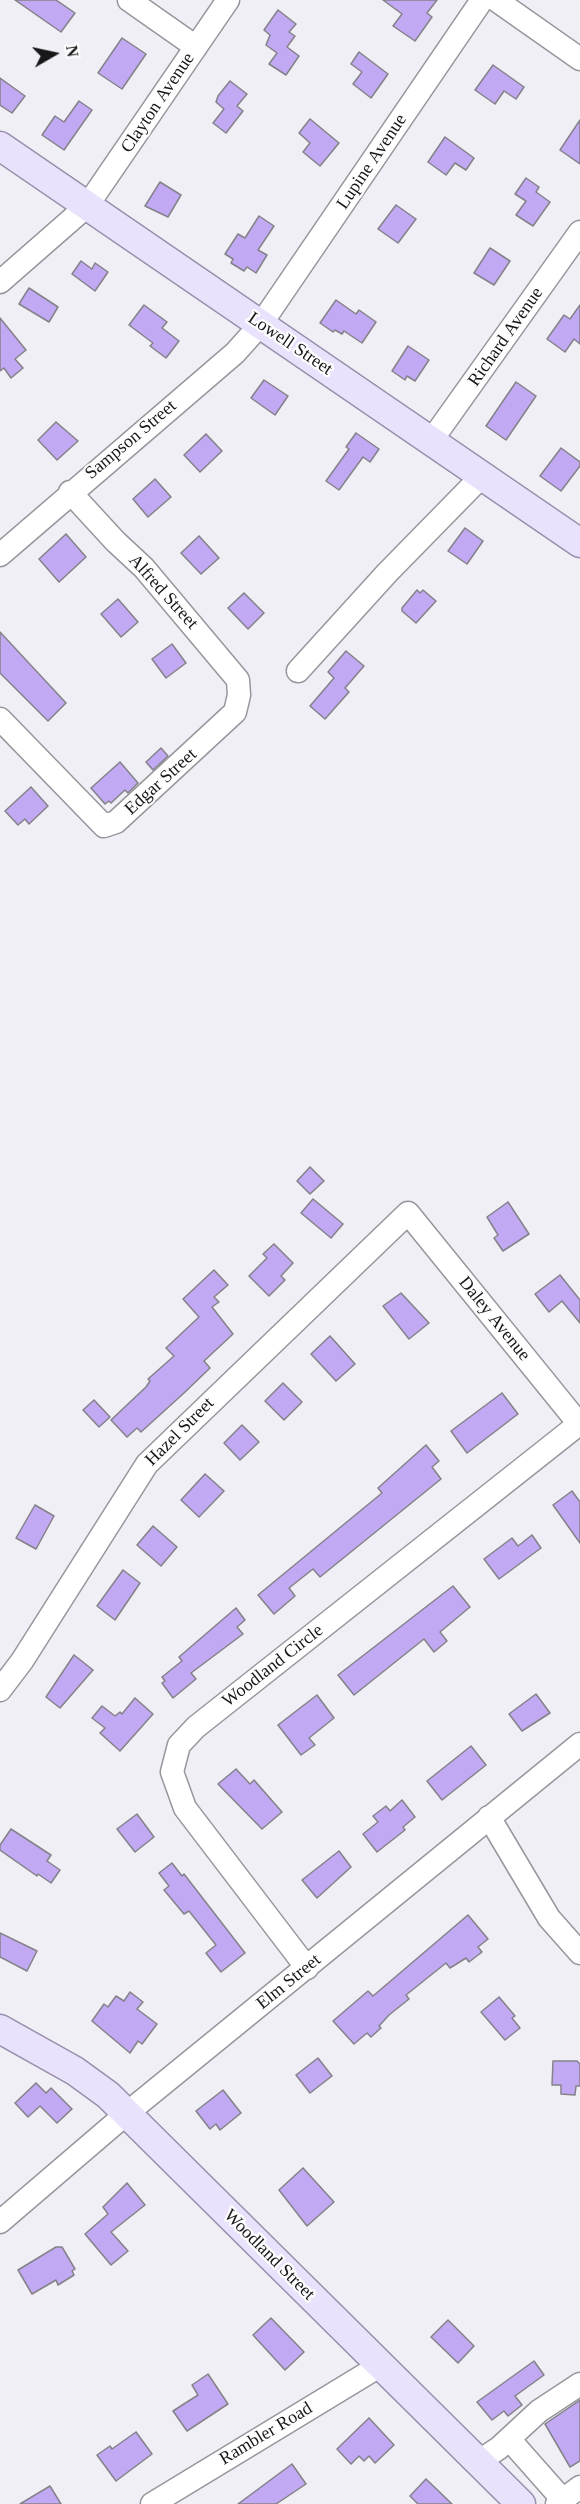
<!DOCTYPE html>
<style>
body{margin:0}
#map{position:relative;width:580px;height:2504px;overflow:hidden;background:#f1eff6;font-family:"Times New Roman",serif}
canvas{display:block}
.north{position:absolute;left:24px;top:24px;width:60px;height:60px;-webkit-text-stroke:4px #fefeff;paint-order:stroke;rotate:81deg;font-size:16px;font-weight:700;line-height:24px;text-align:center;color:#171719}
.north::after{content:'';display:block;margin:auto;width:21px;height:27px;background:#171719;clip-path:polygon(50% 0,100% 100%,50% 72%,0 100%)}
</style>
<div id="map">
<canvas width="580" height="2504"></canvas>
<div class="north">N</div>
</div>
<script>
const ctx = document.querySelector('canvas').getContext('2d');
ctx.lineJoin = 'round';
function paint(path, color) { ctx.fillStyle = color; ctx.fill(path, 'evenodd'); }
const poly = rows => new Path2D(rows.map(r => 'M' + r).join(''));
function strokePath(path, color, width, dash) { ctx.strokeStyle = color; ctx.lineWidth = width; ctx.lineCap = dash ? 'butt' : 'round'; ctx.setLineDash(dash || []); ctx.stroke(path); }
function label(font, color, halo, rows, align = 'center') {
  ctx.font = font + ' "Times New Roman",serif'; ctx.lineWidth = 4.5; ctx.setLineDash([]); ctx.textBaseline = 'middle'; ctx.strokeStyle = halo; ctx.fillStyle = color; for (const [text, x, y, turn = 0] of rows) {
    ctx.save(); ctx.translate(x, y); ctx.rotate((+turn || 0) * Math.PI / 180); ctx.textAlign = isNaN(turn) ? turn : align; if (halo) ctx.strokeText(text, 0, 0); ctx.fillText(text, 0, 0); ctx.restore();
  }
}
const building = poly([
 [15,0,56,0,75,13,61,32,15,0],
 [383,0,437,0,427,13,432,17,415,41,393,26,402,14,383,0],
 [278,10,296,24,289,32,295,36,287,47,299,56,286,75,269,64,277,53,266,45,270,35,264,30,278,10],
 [122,38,146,54,122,89,98,73,122,38],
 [359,52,388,74,371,98,353,84,362,72,351,64,359,52],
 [493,65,524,87,516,99,504,91,495,104,475,90,493,65],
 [0,78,25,96,12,113,0,105,0,78],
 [230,81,247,94,237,106,243,111,226,133,213,123,224,109,216,102,218,96,230,81],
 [79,101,92,110,64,150,42,135,55,116,64,122,79,101],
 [310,119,339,143,320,166,303,152,310,143,299,133,310,119],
 [580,120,580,164,560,150,580,120],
 [445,137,474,158,466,170,455,163,446,175,428,162,445,137],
 [526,178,539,187,536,192,550,202,533,226,516,215,526,201,515,194,526,178],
 [160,182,181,195,168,217,145,206,160,182],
 [396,205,416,219,398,243,378,229,396,205],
 [259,216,274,226,258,250,267,255,256,273,247,267,244,271,231,263,233,259,225,254,238,234,245,238,259,216],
 [490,248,510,261,494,285,474,273,490,248],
 [81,261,92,269,95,263,108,272,95,291,72,274,81,261],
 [29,288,58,307,49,322,19,304,29,288],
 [336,300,356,314,359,310,376,322,362,343,344,331,342,334,335,330,333,332,320,323,336,300],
 [144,305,167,322,162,328,179,341,166,358,150,346,153,343,129,325,144,305],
 [580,305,580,344,574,339,565,352,547,339,564,315,570,319,580,305],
 [0,318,26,350,15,359,23,368,11,378,4,368,0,371,0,318],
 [408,346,429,360,415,381,407,376,405,380,392,371,408,346],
 [264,380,288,396,275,415,251,398,264,380],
 [516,382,536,396,506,440,486,426,516,382],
 [56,422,78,441,57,460,38,440,56,422],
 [356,433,379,449,370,462,363,457,339,490,326,481,349,449,346,447,356,433],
 [206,434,222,451,200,472,184,455,206,434],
 [561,448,580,462,580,466,561,491,540,476,561,448],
 [155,479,171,497,148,517,133,499,155,479],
 [465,528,483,541,467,564,448,551,465,528],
 [66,534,86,557,59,582,39,559,66,534],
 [199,536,219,558,201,574,181,553,199,536],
 [417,590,420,593,423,590,436,601,416,623,402,611,402,608,417,590],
 [244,593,264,613,248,629,228,608,244,593],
 [118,599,138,622,121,637,101,614,118,599],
 [0,632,66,703,48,721,0,673,0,632],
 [172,644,186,663,166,678,152,659,172,644],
 [346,651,364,666,345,688,349,692,325,719,310,706,334,678,328,672,346,651],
 [161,748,168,756,153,770,146,762,161,748],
 [120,762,138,783,128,793,125,790,111,803,109,801,105,804,91,788,120,762],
 [31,787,48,806,29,824,25,819,18,825,5,811,31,787],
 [310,1167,324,1181,310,1194,297,1181,310,1167],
 [313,1199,343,1224,331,1238,301,1213,313,1199],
 [508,1202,529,1234,503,1251,494,1238,498,1235,487,1217,508,1202],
 [274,1244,293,1263,281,1276,285,1280,269,1296,249,1276,267,1258,263,1254,274,1244],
 [214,1270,228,1285,214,1297,219,1302,212,1307,233,1334,204,1361,210,1368,184,1393,141,1432,137,1428,127,1437,111,1420,146,1387,150,1381,148,1379,174,1356,166,1348,199,1317,183,1299,214,1270],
 [560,1275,580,1300,580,1323,562,1301,549,1312,535,1294,560,1275],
 [401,1293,429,1323,409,1339,383,1306,401,1293],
 [330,1336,355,1364,336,1381,311,1354,330,1336],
 [283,1383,302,1402,284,1420,265,1401,283,1383],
 [502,1393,518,1414,467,1453,451,1431,502,1393],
 [94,1400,110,1417,99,1427,83,1410,94,1400],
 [242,1425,259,1442,240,1460,224,1443,242,1425],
 [426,1445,439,1461,432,1467,441,1479,320,1577,313,1569,289,1588,295,1596,274,1614,258,1595,382,1493,378,1488,426,1445],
 [205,1474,224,1491,199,1517,181,1500,205,1474],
 [572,1491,580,1502,580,1543,553,1505,572,1491],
 [35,1505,54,1516,36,1549,16,1538,35,1505],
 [153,1526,177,1547,161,1566,137,1545,153,1526],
 [532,1535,541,1548,499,1579,484,1559,512,1538,518,1546,532,1535],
 [123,1570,140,1583,115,1620,97,1606,123,1570],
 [453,1586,470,1607,440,1632,447,1641,434,1652,424,1639,354,1695,338,1675,453,1586],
 [236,1608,245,1620,237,1627,243,1634,191,1673,196,1679,173,1698,162,1683,165,1681,162,1677,182,1661,179,1657,236,1608],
 [74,1655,93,1670,60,1708,46,1697,74,1655],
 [536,1694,550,1713,522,1731,509,1714,536,1694],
 [317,1695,334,1718,309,1738,315,1745,301,1755,278,1725,317,1695],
 [135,1698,153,1714,120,1751,100,1733,105,1728,92,1718,102,1706,115,1716,120,1712,122,1714,135,1698],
 [471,1746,486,1765,442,1800,427,1781,471,1746],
 [236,1769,250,1784,254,1780,282,1812,262,1829,218,1784,236,1769],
 [402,1800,415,1817,403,1827,405,1830,377,1852,363,1834,378,1822,373,1816,386,1806,390,1811,402,1800],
 [137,1814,154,1837,135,1852,117,1829,137,1814],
 [11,1829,51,1855,47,1861,60,1870,51,1883,38,1874,37,1876,0,1850,0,1845,11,1829],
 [339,1851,351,1867,317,1898,302,1880,339,1851],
 [172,1863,182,1876,184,1874,245,1953,221,1972,206,1953,216,1945,189,1911,184,1914,164,1890,169,1886,159,1873,172,1863],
 [468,1915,488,1939,478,1947,482,1952,469,1962,466,1958,450,1968,446,1963,406,1995,409,1999,389,2015,379,2026,381,2028,371,2037,367,2033,354,2044,333,2021,368,1991,373,1996,468,1915],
 [0,1933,37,1951,27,1971,0,1957,0,1933],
 [130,1992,143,2002,137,2009,157,2024,142,2044,138,2041,130,2053,92,2021,104,2004,108,2007,116,1996,124,2001,130,1992],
 [499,1997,515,2016,512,2018,520,2028,505,2040,481,2012,499,1997],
 [318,2058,332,2076,310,2093,296,2075,318,2058],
 [553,2061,577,2061,580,2064,580,2086,576,2086,575,2095,561,2094,561,2085,552,2085,553,2061],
 [36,2083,46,2093,51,2088,72,2109,57,2123,40,2106,28,2117,15,2103,36,2083],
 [223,2090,241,2113,220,2130,216,2124,210,2129,196,2111,223,2090],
 [303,2168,334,2202,307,2226,279,2190,303,2168],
 [127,2183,145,2205,111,2232,128,2251,111,2265,85,2234,108,2214,103,2207,127,2183],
 [56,2247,62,2247,75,2269,72,2271,74,2275,58,2285,56,2280,32,2294,18,2270,56,2247],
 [271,2318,304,2352,285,2370,253,2335,271,2318],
 [448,2320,474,2346,458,2363,431,2337,448,2320],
 [534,2361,544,2375,515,2396,522,2405,508,2416,504,2411,492,2420,477,2402,534,2361],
 [208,2374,228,2404,187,2431,173,2411,198,2395,192,2385,208,2374],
 [580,2400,580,2461,570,2467,545,2424,580,2400],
 [369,2418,394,2445,375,2463,369,2456,364,2461,359,2456,351,2464,337,2449,369,2418],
 [136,2432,152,2454,116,2481,97,2455,110,2446,112,2449,136,2432],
 [292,2464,306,2484,276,2504,238,2504,292,2464],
 [426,2479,452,2504,418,2504,410,2496,426,2479],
 [50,2486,61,2504,20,2504,50,2486]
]);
paint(building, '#c2a9f3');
strokePath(building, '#848288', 1.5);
const minor = poly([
 [129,0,196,47],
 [496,0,580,59],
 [0,282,87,206,228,0],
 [431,441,580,232],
 [0,555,235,353,261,324,482,0],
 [298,671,387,573,482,476],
 [0,719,104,826,116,822,235,712,239,695,238,680,144,568,115,541,70,492],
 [0,1690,22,1661,147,1464,408,1213,580,1425],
 [489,1817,549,1918,580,1953],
 [307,1968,185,1808,172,1772,179,1745,196,1727,579,1424],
 [0,2222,126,2114,580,1744],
 [509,2439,563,2500],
 [478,2462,499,2448,539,2411,580,2384],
 [152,2504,381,2365],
 [557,2504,580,2487]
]);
const major = poly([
 [0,146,580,543],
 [0,2029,75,2071,108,2095,521,2504]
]);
strokePath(minor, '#97969c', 25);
strokePath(major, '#978fab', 31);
strokePath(minor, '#fff', 22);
strokePath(major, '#eae2fc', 28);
label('18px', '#171719', '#fefeff', [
 ["Clayton Avenue",158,103,-56],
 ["Lupine Avenue",372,162,-56],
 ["Richard Avenue",506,337,-55],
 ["Lowell Street",290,344,34],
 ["Sampson Street",131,440,-40],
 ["Alfred Street",163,592,48],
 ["Edgar Street",161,782,-42],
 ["Daley Avenue",494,1319,51],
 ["Hazel Street",180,1432,-45],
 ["Woodland Circle",273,1666,-38],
 ["Elm Street",289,1982,-39],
 ["Woodland Street",269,2255,45],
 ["Rambler Road",266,2434,-31]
]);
</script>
